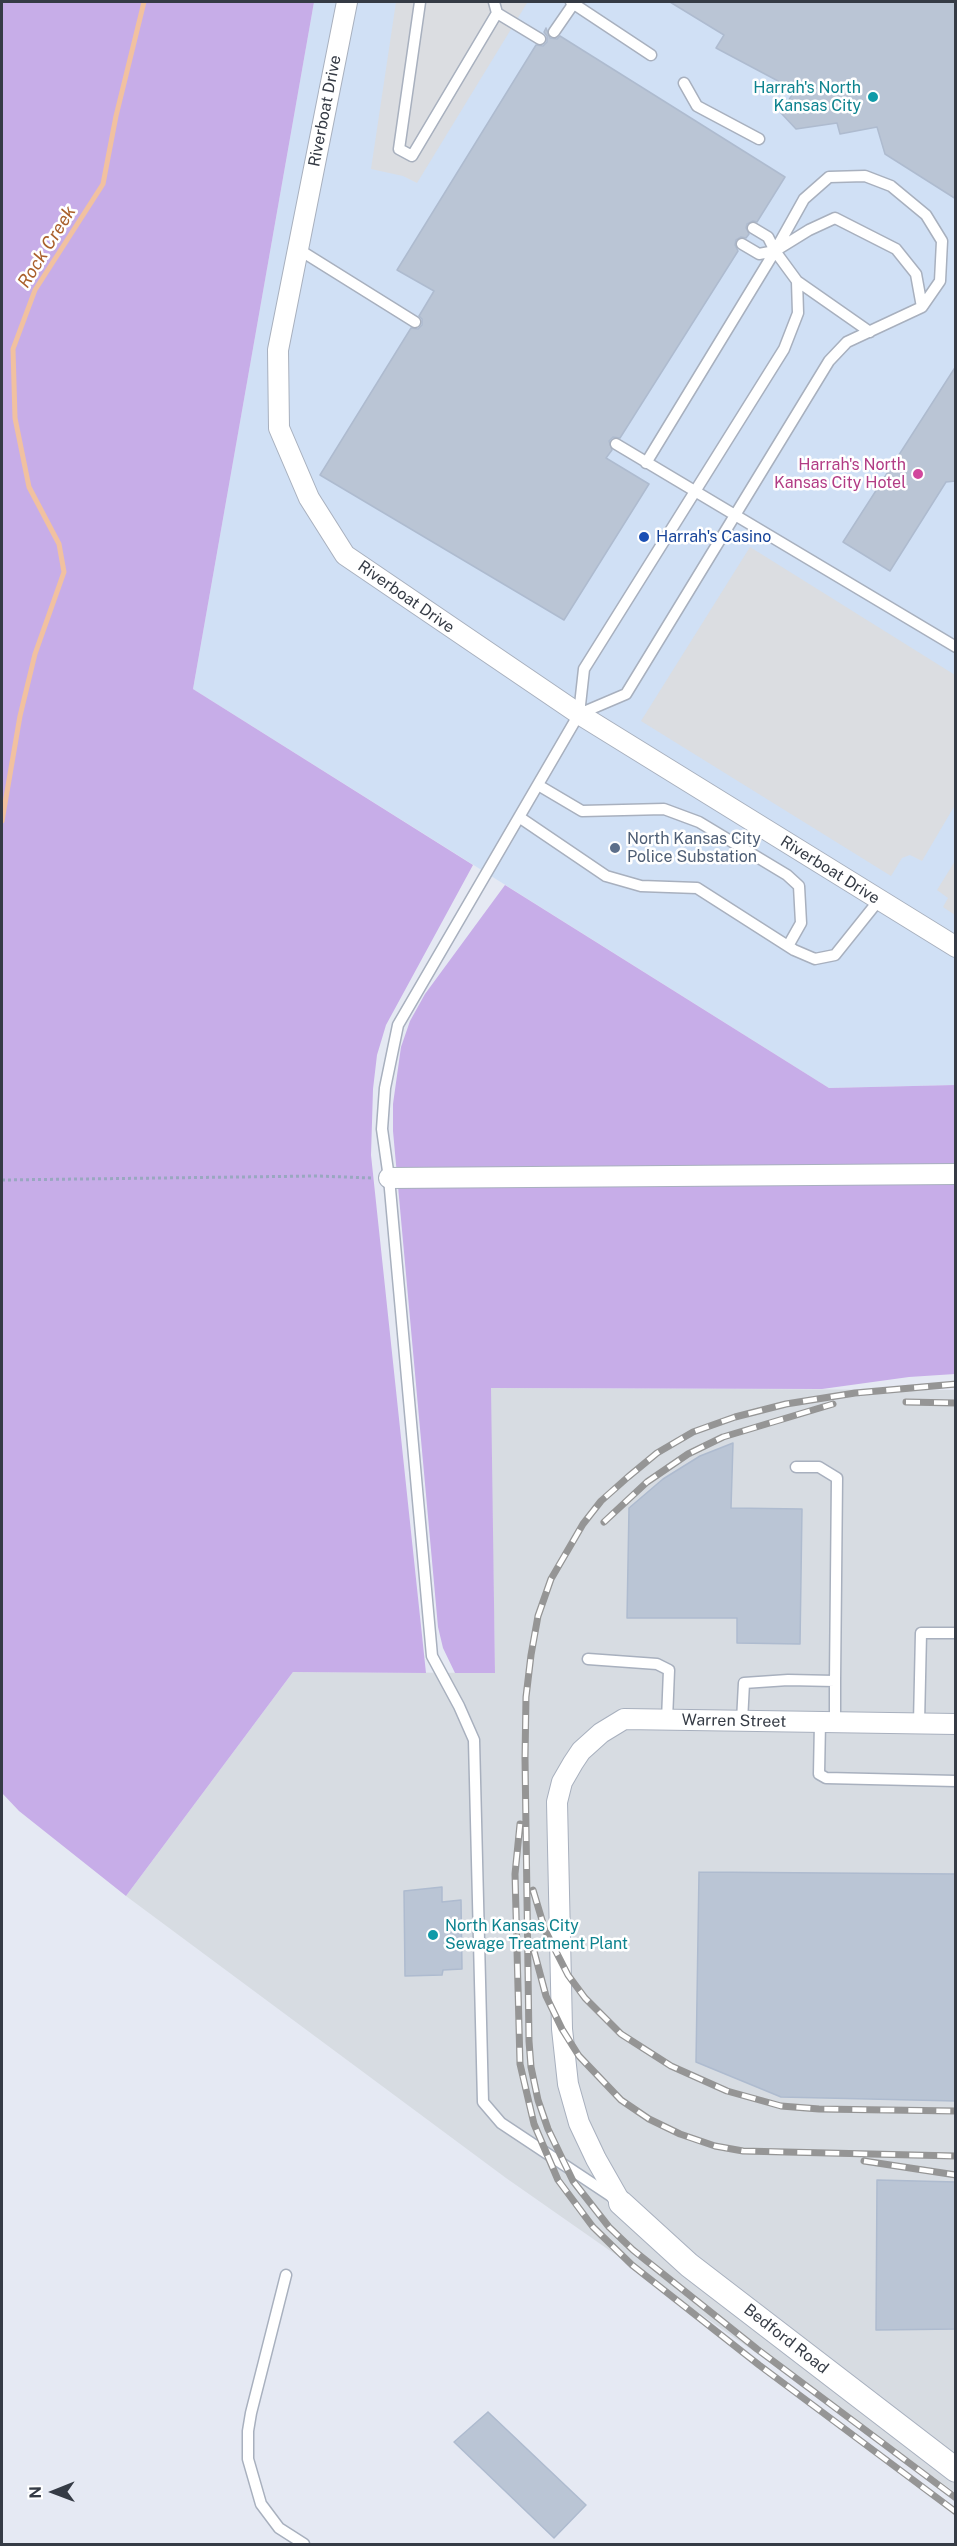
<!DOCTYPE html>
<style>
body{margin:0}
#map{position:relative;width:957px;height:2546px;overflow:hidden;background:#e5e9f3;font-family:"Public Sans",sans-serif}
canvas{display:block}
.frame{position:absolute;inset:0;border:3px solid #353b45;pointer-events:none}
.north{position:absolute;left:24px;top:2462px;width:60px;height:60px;-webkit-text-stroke:4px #fff;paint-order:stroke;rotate:269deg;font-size:16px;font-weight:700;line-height:24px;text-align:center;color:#353b45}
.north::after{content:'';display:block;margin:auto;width:21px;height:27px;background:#353b45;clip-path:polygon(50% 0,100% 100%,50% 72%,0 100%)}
</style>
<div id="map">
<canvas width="957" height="2546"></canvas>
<div class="frame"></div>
<div class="north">N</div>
</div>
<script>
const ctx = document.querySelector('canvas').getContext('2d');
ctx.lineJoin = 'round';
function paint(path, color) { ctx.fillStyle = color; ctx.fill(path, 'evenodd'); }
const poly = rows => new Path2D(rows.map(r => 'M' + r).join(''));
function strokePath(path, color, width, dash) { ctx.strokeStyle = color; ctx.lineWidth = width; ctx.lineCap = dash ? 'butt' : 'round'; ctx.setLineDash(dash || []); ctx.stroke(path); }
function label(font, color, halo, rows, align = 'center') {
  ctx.font = font + ' "Public Sans",sans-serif'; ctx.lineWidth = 5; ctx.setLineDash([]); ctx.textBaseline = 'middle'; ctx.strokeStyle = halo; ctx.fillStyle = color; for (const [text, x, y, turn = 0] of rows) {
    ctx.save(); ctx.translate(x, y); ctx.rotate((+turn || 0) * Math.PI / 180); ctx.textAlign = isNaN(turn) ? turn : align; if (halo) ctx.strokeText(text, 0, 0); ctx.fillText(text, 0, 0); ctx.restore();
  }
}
paint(poly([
 [314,2,955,2,955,1085,829,1088,193,689]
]), '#d0e0f5');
paint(poly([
 [490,1388,955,1390,955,2492,506,2178,126,1896,293,1672,495,1673]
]), '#d7dce2');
paint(poly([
 [2,2,314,2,193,689,473,865,386,1025,377,1055,373,1089,371,1155,426,1673,293,1672,126,1896,19,1811,2,1793],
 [505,885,829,1088,955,1085,955,1374,909,1377,822,1389,491,1388,495,1673,455,1673,443,1648,438,1627,393,1131,393,1104,401,1047,410,1021,425,994]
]), '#c7ade8');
paint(poly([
 [396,2,527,3,417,183,403,176,371,169],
 [750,547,955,675,955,805,922,861,910,855,902,858,891,876,641,721],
 [955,861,955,915,943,907,948,898,937,890]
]), '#dbdde1');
strokePath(poly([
 [2,821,20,716,35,654,64,572,59,544,29,487,15,418,13,349,35,290,103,184,116,116,144,2]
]), '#f1c1a0', 5);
const building = poly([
 [670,2,956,2,956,199,885,154,877,127,840,134,837,123,796,129,781,113,795,90,716,48,724,35,670,2],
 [546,28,550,38,557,39,560,36,785,177,757,222,753,221,747,224,746,228,749,234,746,238,741,237,736,240,735,245,738,251,620,438,613,437,609,441,612,450,606,458,649,484,564,620,320,475,411,328,418,329,422,325,422,319,419,316,434,291,397,270,536,45,543,46,547,42,547,36,544,32,546,28],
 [956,366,956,481,946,482,890,571,843,542,956,366],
 [733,1443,731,1508,802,1509,800,1644,737,1643,737,1618,627,1618,629,1508,663,1479,700,1456,733,1443],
 [699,1872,956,1874,956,2101,781,2097,696,2062,699,1872],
 [442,1887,442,1902,461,1900,462,1969,443,1970,442,1975,405,1976,404,1891,442,1887],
 [877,2180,956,2182,956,2329,876,2330,877,2180],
 [488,2412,586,2505,554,2538,454,2442,488,2412]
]);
paint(building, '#bac5d5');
strokePath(building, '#aebbcf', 1.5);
const service = poly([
 [420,2,399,149,412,156,497,13],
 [494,2,497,13,540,39],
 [571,2,651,55],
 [554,32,574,3],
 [684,83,697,106,759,139],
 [753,228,768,237,775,251,797,281,870,332],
 [742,244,759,254,775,251,809,230,835,218,896,249,916,274,922,307],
 [298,249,415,322],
 [616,444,956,647],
 [579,714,626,694,829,361,847,342,922,307,940,281,942,241,926,215,891,186,865,176,829,177,804,199,775,251,646,463],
 [538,785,582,811,664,809,699,822,787,875,799,886,801,923,788,946],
 [519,817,606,876,641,886,697,888,794,950,815,959,835,955,879,900],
 [796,1467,819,1467,837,1478,835,1681],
 [588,1659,657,1664,669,1670,667,1720],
 [742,1721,744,1683,788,1680,835,1681,835,1722],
 [820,1722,819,1774,826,1778,956,1781],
 [919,1723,921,1633,956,1633],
 [614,2198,501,2123,483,2102,474,1740,459,1706,432,1656,389,1178,382,1129,385,1088,398,1025,579,714,584,669,784,349,798,313,797,281],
 [286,2275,251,2413,248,2431,248,2459,261,2504,279,2528,304,2544]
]);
const minor = poly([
 [347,2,278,350,279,428,309,498,345,555,579,714,956,947],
 [389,1178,956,1174],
 [621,2203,596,2159,579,2123,568,2084,562,2029,557,1802,562,1782,573,1763,581,1751,601,1733,624,1719,956,1724]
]);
const tertiary = poly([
 [621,2203,689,2265,956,2470]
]);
strokePath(service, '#a8b0be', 13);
strokePath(minor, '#a8b0be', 22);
strokePath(tertiary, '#a8b0be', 26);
strokePath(poly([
 [2,1180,317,1176,372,1178]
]), '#99a7c0', 3, [3, 3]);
strokePath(service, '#fff', 10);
strokePath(minor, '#fff', 20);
strokePath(tertiary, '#fff', 24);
const rail = poly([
 [956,1384,855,1393,786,1404,735,1417,693,1432,657,1453,628,1477,601,1501,583,1524,551,1579,538,1616,531,1655,526,1697,525,1758,529,2041,531,2067,538,2100,548,2129,573,2181,609,2227,633,2250,757,2349,956,2498],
 [906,1402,956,1403],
 [604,1522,647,1482,688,1454,723,1437,833,1404],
 [520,1824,515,1874,520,2064,534,2124,558,2180,593,2227,632,2265,759,2365,956,2512],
 [533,1890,545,1930,568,1975,585,1998,621,2034,671,2066,727,2091,781,2106,819,2109,956,2111],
 [534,1951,546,1996,562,2029,579,2056,621,2100,649,2119,680,2134,715,2146,743,2151,956,2156],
 [864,2161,956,2175]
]);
strokePath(rail, '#959595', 7);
strokePath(rail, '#fff', 4.5, [14]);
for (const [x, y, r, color] of [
 [873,97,6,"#0f9aa8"],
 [918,474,6,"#d1479c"],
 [644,537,6,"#1a4fb4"],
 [615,848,6,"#5c6f8a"],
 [433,1935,6,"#0f9aa8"]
]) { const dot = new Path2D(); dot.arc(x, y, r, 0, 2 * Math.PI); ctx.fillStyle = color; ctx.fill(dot); strokePath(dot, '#fff', 2); }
label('16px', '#0d838f', '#fff', [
 ["Harrah's North",861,88],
 ["Kansas City",861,106],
 ["North Kansas City",445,1926,"left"],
 ["Sewage Treatment Plant",445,1944,"left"]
], 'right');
label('16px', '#353b45', '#fff', [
 ["Riverboat Drive",325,111,-79],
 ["Riverboat Drive",406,597,35],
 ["Riverboat Drive",830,870,32],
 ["Warren Street",734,1721,1],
 ["Bedford Road",786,2339,38]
]);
label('16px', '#b23c85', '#fff', [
 ["Harrah's North",906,465],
 ["Kansas City Hotel",906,483]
], 'right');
label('16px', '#164399', '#fff', [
 ["Harrah's Casino",656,537]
], 'left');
label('16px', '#4e5e75', '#fff', [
 ["North Kansas City",627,839],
 ["Police Substation",627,857]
], 'left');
label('italic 18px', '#aa602c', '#fff', [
 ["Rock Creek",47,247,-58]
]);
</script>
